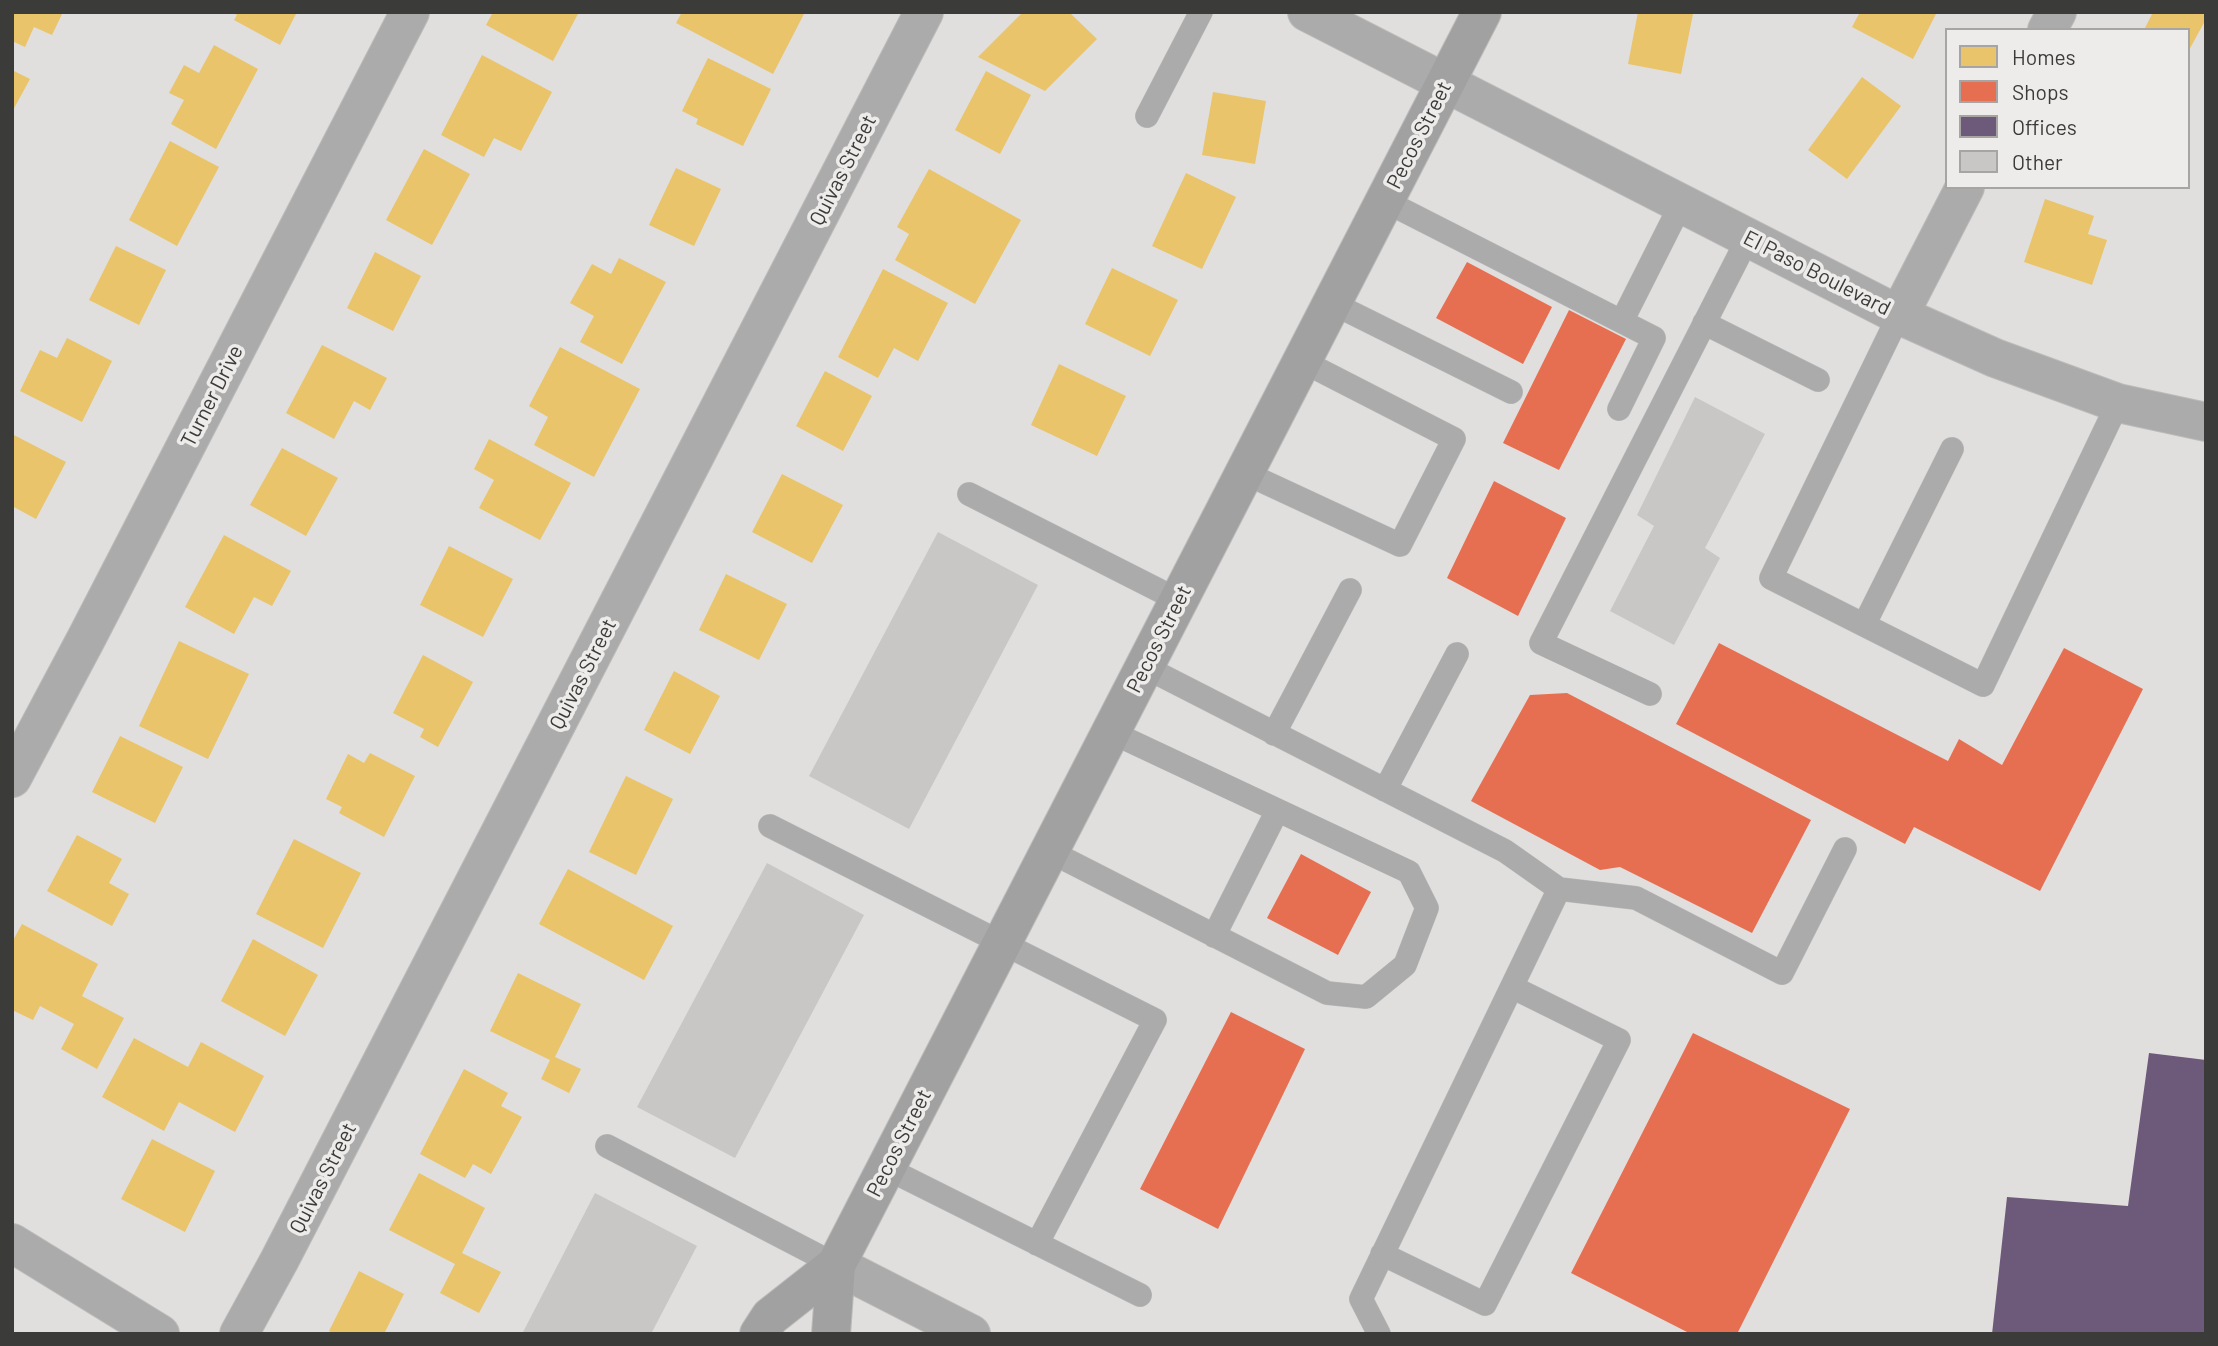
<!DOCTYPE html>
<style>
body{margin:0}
#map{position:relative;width:2218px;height:1346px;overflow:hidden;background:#e0dfde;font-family:Barlow,sans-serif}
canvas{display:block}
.frame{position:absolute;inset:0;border:14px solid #3b3b3a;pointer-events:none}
.legend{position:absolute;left:1945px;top:28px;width:245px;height:161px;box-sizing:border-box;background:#eeecea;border:2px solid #a6a5a4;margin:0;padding:9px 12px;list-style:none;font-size:21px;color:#3b3b3a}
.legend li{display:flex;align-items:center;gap:14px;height:35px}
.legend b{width:35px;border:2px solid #a6a5a4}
</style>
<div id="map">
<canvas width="2218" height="1346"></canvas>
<div class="frame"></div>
<ul class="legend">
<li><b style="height:19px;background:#e9c46a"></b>Homes</li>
<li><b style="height:19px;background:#e76f51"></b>Shops</li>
<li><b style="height:19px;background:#6d597a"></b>Offices</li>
<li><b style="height:19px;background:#c8c7c6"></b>Other</li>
</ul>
</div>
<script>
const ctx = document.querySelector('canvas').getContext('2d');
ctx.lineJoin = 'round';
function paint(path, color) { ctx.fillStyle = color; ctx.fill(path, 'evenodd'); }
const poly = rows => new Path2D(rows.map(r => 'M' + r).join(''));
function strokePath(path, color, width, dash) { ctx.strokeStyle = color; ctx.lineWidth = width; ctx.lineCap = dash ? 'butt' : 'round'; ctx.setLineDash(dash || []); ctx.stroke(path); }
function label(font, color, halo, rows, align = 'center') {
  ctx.font = font + ' Barlow,sans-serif'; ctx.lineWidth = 7; ctx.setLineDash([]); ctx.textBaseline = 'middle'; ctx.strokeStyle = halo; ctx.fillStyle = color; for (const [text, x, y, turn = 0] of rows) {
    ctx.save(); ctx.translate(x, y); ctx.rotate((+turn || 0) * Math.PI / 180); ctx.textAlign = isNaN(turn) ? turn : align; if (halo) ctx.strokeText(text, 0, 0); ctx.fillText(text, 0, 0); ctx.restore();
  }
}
paint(poly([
 [12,12,63,12,52,35,34,27,25,47,12,41],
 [231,12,297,12,280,45,234,20,237,15],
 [493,12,579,12,553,61,486,25],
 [682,12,805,12,773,74,676,23],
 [1023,12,1069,12,1097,39,1045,91,978,57],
 [1638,12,1693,14,1681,74,1628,64],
 [1860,12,1937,12,1913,59,1852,27],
 [2153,12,2206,12,2206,19,2188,52,2188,30,2144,30],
 [214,45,258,69,216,149,171,124,184,100,169,93,184,65,199,73],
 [482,55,552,92,521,151,494,138,484,157,441,135],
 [708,58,771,89,743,146,696,124,698,119,682,111],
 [12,70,30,79,12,112],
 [986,71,1031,95,1000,154,955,130],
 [1862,77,1901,106,1847,179,1808,150],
 [1213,92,1266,101,1255,164,1202,155],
 [170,141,219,167,177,246,129,220],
 [424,149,470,174,432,245,386,220],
 [676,168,721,189,694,246,649,225],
 [929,169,1021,220,975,304,895,260,909,234,897,227],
 [1186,173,1236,197,1202,269,1152,246],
 [2045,199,2094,216,2088,234,2107,240,2092,285,2024,262],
 [116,246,166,270,139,325,89,300],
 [375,252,421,276,393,331,347,308],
 [619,258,666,282,622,364,580,342,594,316,570,303,592,264,611,274],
 [1112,268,1178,300,1150,356,1085,324],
 [883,269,948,303,918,361,894,348,878,378,838,357],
 [67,338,112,361,82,422,20,391,40,350,57,358],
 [322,345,387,378,370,410,354,401,334,439,286,413],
 [560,347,640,389,594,477,534,445,548,417,529,406],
 [1059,364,1126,396,1097,456,1031,425],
 [825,371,872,396,843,451,796,426],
 [12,434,66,462,36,519,12,506],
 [489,439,571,483,540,540,479,508,494,480,474,469],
 [282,448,338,478,306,536,250,505],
 [782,474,843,505,812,563,752,532],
 [224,535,291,571,272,606,254,597,234,634,185,607],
 [449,546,513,579,483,637,420,605],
 [726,574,787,604,759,660,699,630],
 [179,641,249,674,208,759,139,726],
 [423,655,473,682,438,747,420,737,424,729,393,713],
 [674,671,720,696,690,754,644,730],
 [120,736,183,767,155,823,92,792],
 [370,753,415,776,384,837,339,813,342,807,326,799,348,754,364,763],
 [626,776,673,799,636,875,589,852],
 [77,835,122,859,109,883,129,894,112,926,47,891],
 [294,839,361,873,323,948,256,914],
 [568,869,673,926,644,980,539,924],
 [22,924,98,964,82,996,124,1018,97,1069,61,1049,74,1024,40,1006,33,1020,12,1010,12,942],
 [253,939,318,975,285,1036,221,1001],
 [518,973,581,1004,555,1057,581,1069,569,1093,541,1079,550,1060,490,1031],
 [134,1038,188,1067,201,1042,264,1076,235,1132,179,1102,164,1131,102,1097],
 [464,1069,508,1093,501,1106,522,1117,491,1174,473,1164,465,1178,420,1154],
 [152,1139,215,1171,185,1232,121,1199],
 [419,1173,485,1208,462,1253,501,1272,479,1313,440,1293,455,1264,389,1230],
 [359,1271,404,1294,384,1334,334,1334,329,1331]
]), '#e9c46a');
paint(poly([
 [1467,262,1552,307,1523,364,1436,318],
 [1569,310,1626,339,1559,470,1503,443],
 [1494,481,1566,518,1518,616,1447,578],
 [1719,643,1948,761,1959,739,2002,765,2064,648,2143,689,2040,891,1914,827,1905,844,1676,724],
 [1567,693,1811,820,1752,933,1620,867,1600,870,1471,801,1530,695],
 [1301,854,1371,892,1338,955,1267,918],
 [1231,1012,1305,1049,1218,1229,1140,1189],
 [1693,1033,1850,1109,1737,1334,1691,1334,1571,1273]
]), '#e76f51');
paint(poly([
 [2149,1053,2206,1060,2206,1334,1992,1334,2007,1197,2128,1206]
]), '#6d597a');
paint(poly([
 [1695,397,1765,434,1705,548,1720,558,1674,645,1610,611,1654,526,1637,515],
 [938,532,1038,585,909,829,809,776],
 [767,863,864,915,735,1158,637,1107],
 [595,1193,697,1246,651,1334,522,1334]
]), '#c8c7c6');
const service = poly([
 [1147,116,1201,12],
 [1385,201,1654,338,1619,409],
 [1332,303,1511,392],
 [1899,315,1771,578,1983,685,2118,403],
 [1622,321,1681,204],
 [1704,323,1818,380],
 [1245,473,1400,545,1454,439,1302,361],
 [969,494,1178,600],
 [1864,625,1952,449],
 [1145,667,1505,851,1559,889,1361,1299,1379,1334],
 [1650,694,1541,643,1748,238],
 [1274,734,1350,590],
 [1385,790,1457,654],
 [770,826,1155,1020,1037,1244],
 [1049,851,1327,993,1366,997,1405,965,1427,908,1409,872,1111,732],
 [1559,889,1636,898,1782,973,1845,849],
 [1214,936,1277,811],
 [607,1146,836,1265],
 [886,1168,1140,1295],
 [1382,1254,1485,1304,1619,1040,1512,987]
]);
const minor = poly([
 [2047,30,2057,12],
 [1899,315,1965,187],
 [12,778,86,639,410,12],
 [12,1243,160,1334],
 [836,1265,971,1334],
 [239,1334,279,1261,924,12]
]);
const tertiary = poly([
 [1307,12,1899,315,1995,358,2118,403,2206,422]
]);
const secondary = poly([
 [759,1334,770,1317,836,1265,1482,12],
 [831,1334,836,1265]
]);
strokePath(service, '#bcbbba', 24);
strokePath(minor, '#bcbbba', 40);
strokePath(tertiary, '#bcbbba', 40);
strokePath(secondary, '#bcbbba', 40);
strokePath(service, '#ababab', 23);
strokePath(minor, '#ababab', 38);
strokePath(tertiary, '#ababab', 38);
strokePath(secondary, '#a1a1a1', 38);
label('21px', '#3b3b3a', '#eeecea', [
 ["Pecos Street",1419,135,-63],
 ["Quivas Street",843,170,-63],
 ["El Paso Boulevard",1817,273,27],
 ["Turner Drive",212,396,-63],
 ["Pecos Street",1159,639,-63],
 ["Quivas Street",583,674,-63],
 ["Pecos Street",899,1143,-63],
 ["Quivas Street",323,1178,-63]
]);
</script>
